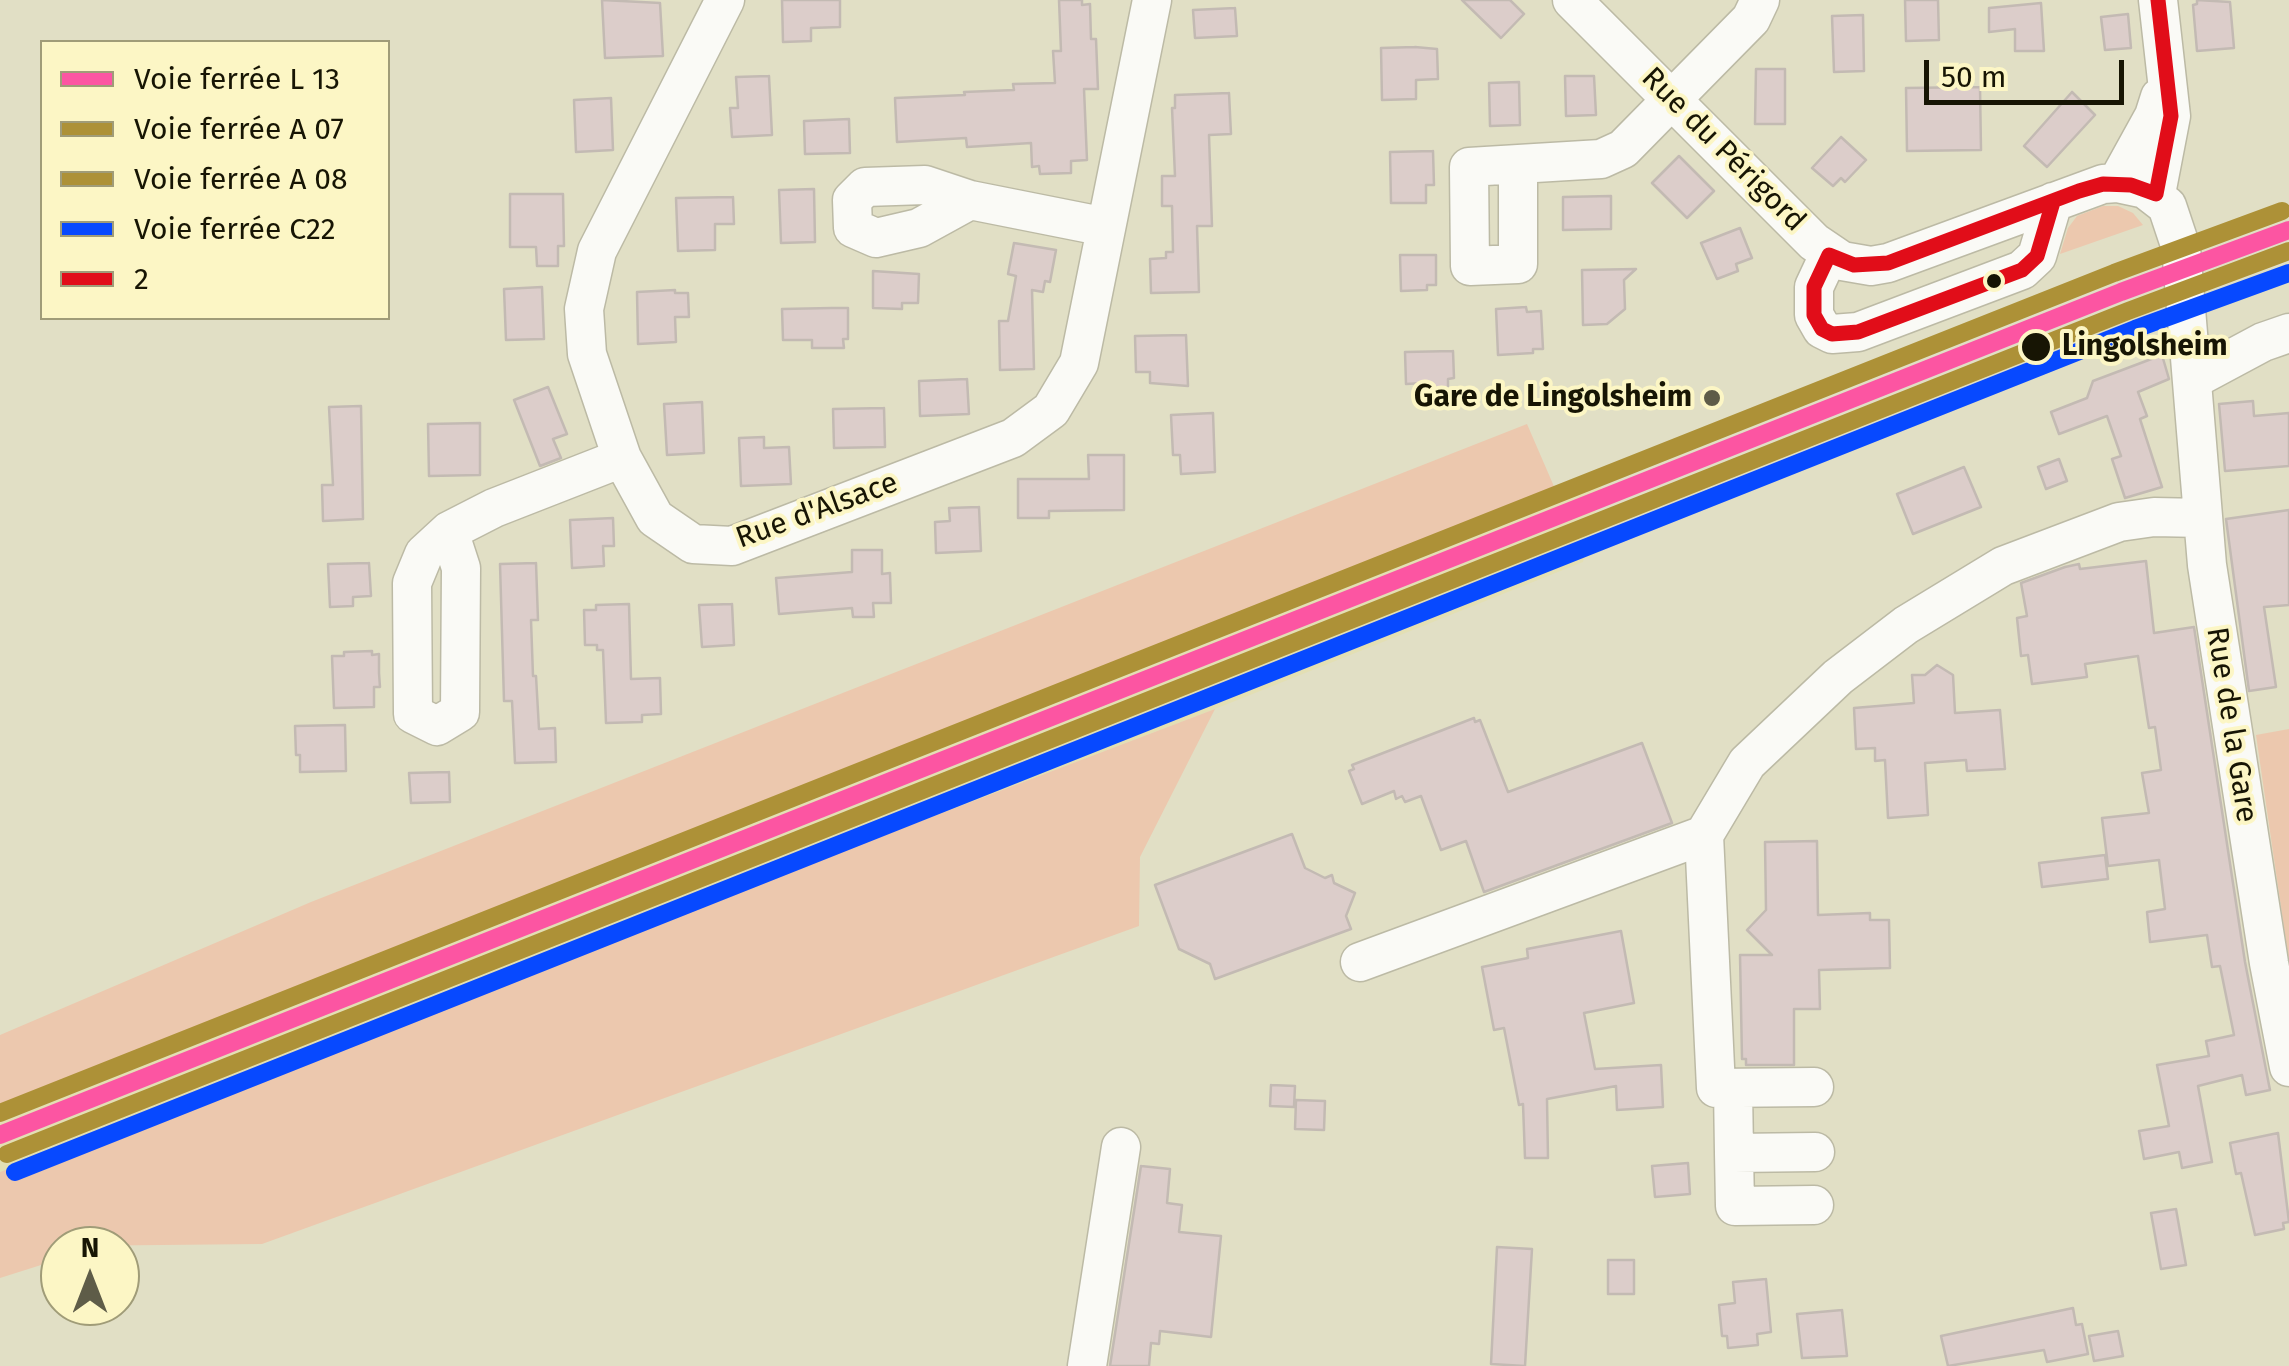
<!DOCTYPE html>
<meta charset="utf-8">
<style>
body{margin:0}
#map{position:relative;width:2289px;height:1366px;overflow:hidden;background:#e1dfc5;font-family:"Fira Sans",sans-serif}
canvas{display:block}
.legend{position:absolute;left:40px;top:40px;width:350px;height:280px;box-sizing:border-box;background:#fcf6c5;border:2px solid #a09c78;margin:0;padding:12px 18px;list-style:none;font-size:30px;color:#171504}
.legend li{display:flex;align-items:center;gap:20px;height:50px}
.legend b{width:50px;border:2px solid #a09c78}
.north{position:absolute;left:40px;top:1226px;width:100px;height:100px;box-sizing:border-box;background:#fcf6c5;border:2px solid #a09c78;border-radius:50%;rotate:0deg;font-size:28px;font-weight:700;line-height:40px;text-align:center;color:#171504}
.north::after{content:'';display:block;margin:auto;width:35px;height:45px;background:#5e5c48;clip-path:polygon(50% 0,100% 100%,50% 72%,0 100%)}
.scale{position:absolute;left:1924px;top:60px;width:200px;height:45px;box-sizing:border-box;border:5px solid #171504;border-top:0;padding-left:12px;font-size:30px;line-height:35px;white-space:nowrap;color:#171504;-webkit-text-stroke:8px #fcf6c5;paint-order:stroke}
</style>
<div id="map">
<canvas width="2289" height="1366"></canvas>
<ul class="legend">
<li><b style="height:12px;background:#fc55a2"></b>Voie ferrée L 13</li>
<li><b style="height:12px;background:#ad9137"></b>Voie ferrée A 07</li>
<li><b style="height:12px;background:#ad9137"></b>Voie ferrée A 08</li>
<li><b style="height:12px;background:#0749ff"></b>Voie ferrée C22</li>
<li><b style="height:12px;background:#e10d19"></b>2</li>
</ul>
<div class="north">N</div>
<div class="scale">50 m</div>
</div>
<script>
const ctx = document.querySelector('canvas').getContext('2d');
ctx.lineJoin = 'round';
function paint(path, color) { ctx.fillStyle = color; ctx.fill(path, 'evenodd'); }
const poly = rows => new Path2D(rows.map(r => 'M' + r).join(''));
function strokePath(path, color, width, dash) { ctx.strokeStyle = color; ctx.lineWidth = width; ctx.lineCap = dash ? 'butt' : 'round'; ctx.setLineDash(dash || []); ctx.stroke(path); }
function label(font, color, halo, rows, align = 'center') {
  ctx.font = font + ' "Fira Sans",sans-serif'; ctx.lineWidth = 8; ctx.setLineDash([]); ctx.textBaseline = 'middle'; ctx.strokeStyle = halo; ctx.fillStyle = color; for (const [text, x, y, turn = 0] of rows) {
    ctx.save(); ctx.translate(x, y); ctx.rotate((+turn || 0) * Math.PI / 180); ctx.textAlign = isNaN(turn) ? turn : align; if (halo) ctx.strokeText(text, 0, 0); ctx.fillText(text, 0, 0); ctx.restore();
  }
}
paint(poly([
 [1603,481,1583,562,1215,709,0,1172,0,1118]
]), '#e3dfb4');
paint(poly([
 [2103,206,2118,206,2133,213,2143,225,2060,254,2068,228,2077,216],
 [1527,424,1559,498,0,1118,0,1035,311,902],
 [1215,709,1140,857,1139,926,262,1244,60,1246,60,1259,0,1278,0,1172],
 [2289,729,2289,962,2256,735]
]), '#ecc8ae');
const building = poly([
 [602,0,660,3,663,56,605,58,602,0],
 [782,0,840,0,840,27,811,28,811,41,783,42,782,0],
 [1059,0,1082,0,1082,5,1090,4,1091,39,1096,39,1098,89,1084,89,1087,160,1071,161,1071,173,1040,174,1039,166,1032,167,1031,143,967,147,966,138,897,142,895,98,965,95,964,92,1014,90,1013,84,1055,83,1053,51,1061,51,1059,0],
 [1462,0,1510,0,1524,14,1501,38,1462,0],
 [1905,0,1938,0,1939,40,1906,41,1905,0],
 [2197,0,2230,2,2234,48,2197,51,2193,5,2197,4,2197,0],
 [2041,3,2044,51,2015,51,2015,29,1989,32,1989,8,2041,3],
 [1235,8,1237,36,1195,38,1193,10,1235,8],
 [2128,14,2131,48,2105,50,2101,17,2128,14],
 [1863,15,1864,71,1834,72,1832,16,1863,15],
 [1415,47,1437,49,1438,79,1416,80,1416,99,1382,100,1381,48,1415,47],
 [1756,69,1785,69,1785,124,1755,124,1756,69],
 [769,76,772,135,732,137,730,108,738,108,736,77,769,76],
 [1565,76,1594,76,1596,115,1566,116,1565,76],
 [1519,82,1520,125,1490,126,1489,83,1519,82],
 [1980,87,1981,150,1907,151,1906,88,1980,87],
 [2072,92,2095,115,2047,167,2024,146,2072,92],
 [1229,93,1231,134,1209,135,1212,226,1197,226,1199,292,1151,293,1150,259,1166,258,1166,252,1173,252,1172,206,1162,206,1162,176,1175,176,1172,108,1175,108,1175,95,1229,93],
 [611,98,613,150,576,152,574,100,611,98],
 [849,119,850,153,805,154,804,121,849,119],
 [1841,137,1866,160,1845,182,1841,178,1833,186,1812,168,1841,137],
 [1433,151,1434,185,1426,185,1426,203,1391,203,1390,152,1433,151],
 [1679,156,1714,191,1687,218,1652,183,1679,156],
 [814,189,815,242,781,243,779,190,814,189],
 [510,194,563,194,564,246,558,246,558,266,537,266,536,247,510,247,510,194],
 [1611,196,1611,229,1563,230,1563,197,1611,196],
 [733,197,734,224,715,224,715,250,678,251,676,198,733,197],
 [1740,228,1752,258,1736,264,1738,271,1717,279,1701,243,1740,228],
 [1014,243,1056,250,1050,282,1045,281,1043,292,1032,290,1034,369,1000,370,999,321,1008,321,1016,276,1008,274,1014,243],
 [1400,255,1436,255,1436,285,1427,285,1427,290,1401,291,1400,255],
 [1636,269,1624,280,1625,309,1607,324,1583,325,1582,270,1636,269],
 [873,271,919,274,918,303,902,303,902,309,873,308,873,271],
 [542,287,544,339,506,340,504,289,542,287],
 [675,290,675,293,688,293,689,317,675,317,676,342,638,344,637,292,675,290],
 [1526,307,1527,312,1541,311,1543,349,1533,349,1533,353,1498,355,1496,309,1526,307],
 [832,308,848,308,848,339,843,339,844,348,812,348,812,340,783,340,782,309,832,308],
 [1186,335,1188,386,1150,383,1150,372,1136,372,1135,336,1186,335],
 [1453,351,1454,378,1448,379,1448,396,1425,396,1424,383,1406,384,1405,352,1453,351],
 [2162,355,2169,379,2138,392,2147,416,2140,419,2162,487,2125,498,2112,459,2121,456,2107,416,2059,434,2051,412,2087,398,2093,381,2162,355],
 [967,379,969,414,920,416,919,381,967,379],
 [548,387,567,434,553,439,561,458,540,466,514,400,548,387],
 [2253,401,2254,416,2289,413,2289,466,2225,471,2219,404,2253,401],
 [702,402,704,453,667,455,664,404,702,402],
 [361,406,363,519,323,521,322,485,333,485,329,407,361,406],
 [884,408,885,447,834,448,833,409,884,408],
 [1213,413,1215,472,1181,474,1180,455,1173,455,1171,415,1213,413],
 [480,423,480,475,429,476,428,424,480,423],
 [764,437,764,448,789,447,791,484,741,486,739,438,764,437],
 [1088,455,1124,455,1124,510,1049,511,1049,518,1018,518,1018,479,1089,479,1088,455],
 [2059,459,2067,481,2046,489,2038,467,2059,459],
 [1964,467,1981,507,1913,534,1897,494,1964,467],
 [979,507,981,551,936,553,935,522,950,521,949,508,979,507],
 [2289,510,2289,605,2264,607,2276,687,2249,691,2226,519,2289,510],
 [613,518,614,546,603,546,604,566,572,568,570,520,613,518],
 [852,550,882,550,882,574,890,573,891,603,873,603,874,617,853,617,852,608,779,614,776,578,852,572,852,550],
 [2146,561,2154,633,2194,627,2245,962,2270,1090,2246,1095,2242,1075,2198,1086,2212,1162,2182,1168,2179,1152,2144,1159,2139,1131,2169,1126,2157,1065,2209,1056,2206,1041,2234,1035,2220,966,2212,967,2207,935,2150,942,2147,912,2165,909,2159,860,2108,866,2102,818,2149,813,2142,773,2161,770,2155,727,2149,728,2147,716,2138,656,2085,664,2087,677,2032,684,2028,655,2021,656,2017,618,2027,616,2021,583,2065,567,2079,564,2080,569,2146,561],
 [369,563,371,596,353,597,353,606,330,607,328,564,369,563],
 [536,563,538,620,531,620,533,676,536,676,539,729,555,728,556,762,515,763,512,701,504,701,500,564,536,563],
 [629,604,631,679,660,678,661,714,642,715,642,722,606,723,603,650,597,650,597,645,585,645,584,610,596,610,596,605,629,604],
 [732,604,734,645,702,647,699,605,732,604],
 [372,651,372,655,379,654,379,673,380,687,374,687,374,707,334,708,332,656,344,656,344,652,372,651],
 [1937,665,1953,675,1955,713,2000,710,2005,769,1967,771,1966,760,1925,763,1928,815,1888,818,1885,760,1875,761,1875,748,1856,749,1854,708,1914,703,1912,675,1925,675,1937,665],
 [1474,718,1475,722,1480,720,1508,792,1642,743,1672,823,1484,892,1466,841,1441,850,1421,796,1405,802,1402,796,1396,799,1394,791,1362,804,1349,771,1354,769,1352,765,1474,718],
 [345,725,346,771,300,772,300,755,296,755,295,726,345,725],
 [449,772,450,802,411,803,409,773,449,772],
 [1292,834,1305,868,1325,878,1332,875,1334,883,1355,893,1346,916,1351,929,1215,979,1210,964,1179,949,1155,885,1292,834],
 [1817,841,1818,915,1870,913,1870,920,1889,920,1890,968,1819,970,1820,1009,1794,1009,1794,1065,1746,1065,1746,1059,1742,1059,1740,955,1772,955,1747,930,1766,910,1765,842,1817,841],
 [2105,855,2108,879,2042,887,2039,863,2105,855],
 [1621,931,1634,1003,1584,1013,1595,1069,1661,1065,1663,1107,1617,1110,1616,1086,1547,1099,1548,1158,1525,1158,1523,1104,1519,1105,1504,1028,1494,1030,1482,967,1528,958,1527,949,1621,931],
 [1271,1085,1295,1086,1294,1107,1270,1106,1271,1085],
 [1296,1100,1325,1101,1324,1130,1295,1129,1296,1100],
 [2278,1133,2289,1222,2283,1223,2284,1229,2255,1235,2241,1173,2236,1174,2230,1143,2278,1133],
 [1688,1163,1690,1194,1655,1197,1652,1166,1688,1163],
 [1141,1166,1170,1169,1167,1203,1182,1205,1179,1232,1221,1236,1211,1337,1160,1331,1159,1344,1151,1343,1149,1366,1110,1366,1141,1166],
 [2176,1209,2186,1265,2161,1269,2151,1213,2176,1209],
 [1497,1247,1532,1249,1525,1366,1491,1364,1497,1247],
 [1608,1260,1634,1260,1634,1294,1608,1294,1608,1260],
 [1766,1279,1771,1332,1757,1334,1758,1345,1728,1348,1727,1336,1722,1336,1719,1305,1735,1303,1733,1282,1766,1279],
 [2073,1308,2076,1325,2082,1324,2088,1354,2047,1362,2044,1350,1948,1366,1941,1336,2073,1308],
 [1842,1310,1847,1356,1802,1358,1797,1314,1842,1310],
 [2118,1331,2123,1356,2094,1361,2089,1336,2118,1331]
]);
paint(building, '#dccdca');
strokePath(building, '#c3bab3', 2.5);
const minor = poly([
 [725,0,597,251,584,309,587,354,622,458,655,518,693,544,732,546,1013,438,1051,410,1079,363,1152,0],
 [1572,0,1814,242,1842,261,1871,266,1888,263,2103,184,2117,183,2145,189,2167,206,2181,248,2207,565,2269,963,2289,1067],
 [1518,165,1518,264,1470,266,1469,167,1601,159,1623,149,1751,19,1760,0],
 [2117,183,2154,116,2160,97],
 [2156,194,2171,116,2158,0],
 [970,200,919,228,876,238,853,228,852,200,865,187,925,185,970,200,1106,227],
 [1829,255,1814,287,1814,315,1822,329,1832,334,1858,332,2022,270,2037,256,2053,202],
 [2192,380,2263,342,2289,333],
 [449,531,461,568,460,712,437,726,413,714,412,583,424,554,449,531,494,508,622,458],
 [1704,835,1716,1088,1814,1087],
 [1360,962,1704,835,1747,763,1838,677,1906,625,2003,566,2119,522,2154,517,2202,518],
 [1733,1088,1734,1153,1815,1152],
 [1734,1153,1735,1206,1814,1205],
 [1087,1366,1121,1147]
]);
strokePath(minor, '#bcbaa5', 41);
strokePath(minor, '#fafaf6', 38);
strokePath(poly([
 [2053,202,2037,256,2022,270,1858,332,1832,334,1822,329,1814,315,1814,287,1829,255,1854,265,1888,263,2079,191,2103,184,2131,185,2156,194,2171,116,2158,0]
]), '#e10d19', 15);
strokePath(poly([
 [0,1135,2121,292,2289,230]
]), '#fc55a2', 18);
strokePath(poly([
 [7,1154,2128,311,2289,251]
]), '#ad9137', 18);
strokePath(poly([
 [0,1113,2114,273,2282,211]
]), '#ad9137', 18);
strokePath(poly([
 [15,1172,2135,329,2289,273]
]), '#0749ff', 18);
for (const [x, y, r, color] of [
 [1994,281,9,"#171504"],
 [2036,347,16,"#171504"],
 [1712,398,10,"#5e5c48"]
]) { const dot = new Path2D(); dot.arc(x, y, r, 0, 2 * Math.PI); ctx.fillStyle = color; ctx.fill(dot); strokePath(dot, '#fcf6c5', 4); }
label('30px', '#171504', '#fcf6c5', [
 ["Rue du Périgord",1723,150,45],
 ["Rue d'Alsace",817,511,-20],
 ["Rue de la Gare",2231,725,81]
]);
label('bold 30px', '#171504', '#fcf6c5', [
 ["Lingolsheim",2062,347]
], 'left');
label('bold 30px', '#171504', '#fcf6c5', [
 ["Gare de Lingolsheim",1692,398]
], 'right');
</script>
